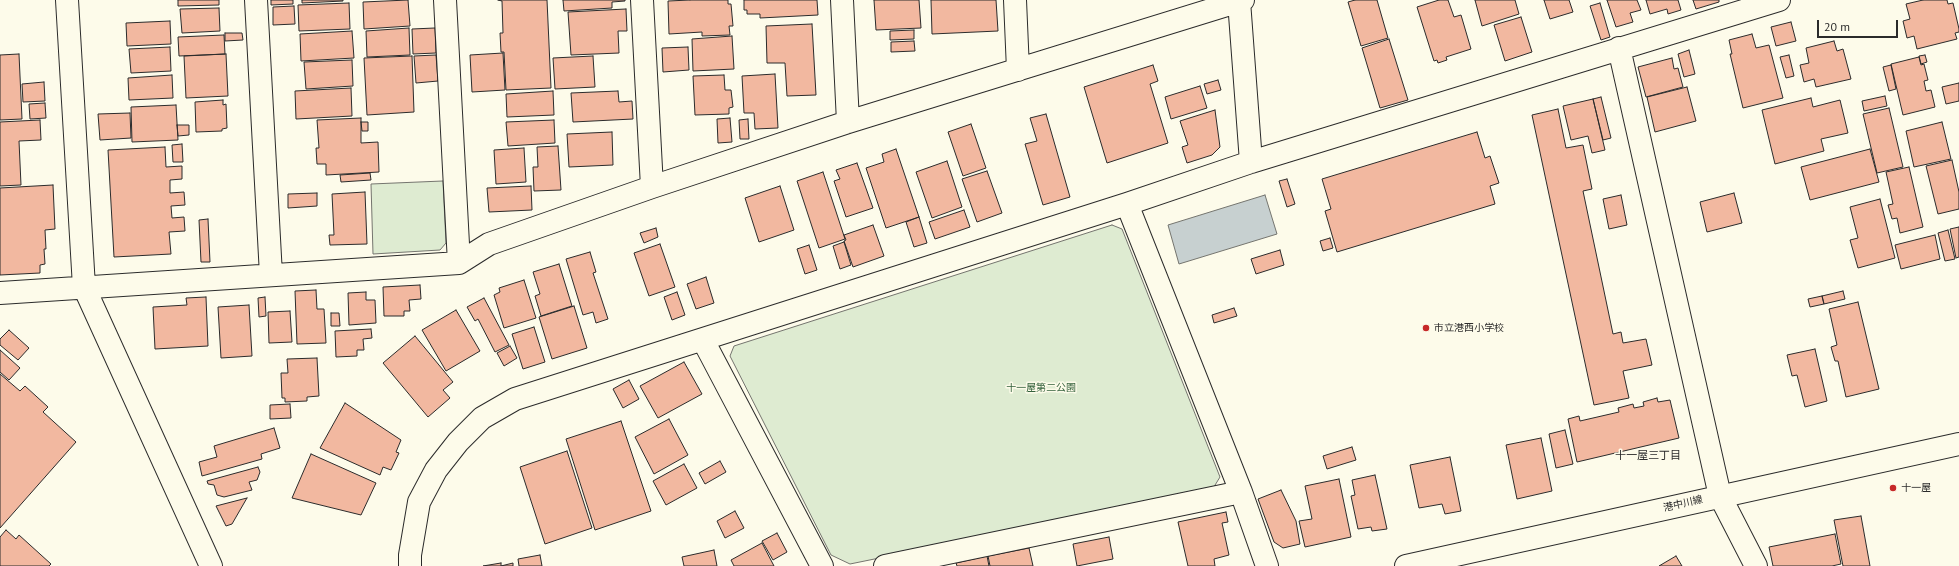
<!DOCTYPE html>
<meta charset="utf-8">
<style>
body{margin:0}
#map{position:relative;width:1959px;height:566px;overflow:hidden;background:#fdfbea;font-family:"PT Sans",sans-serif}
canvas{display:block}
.scale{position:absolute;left:1817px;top:20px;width:81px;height:18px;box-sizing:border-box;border:2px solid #2b2b2b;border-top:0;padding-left:5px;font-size:12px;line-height:14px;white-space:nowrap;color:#2b2b2b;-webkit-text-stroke:3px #fdfbea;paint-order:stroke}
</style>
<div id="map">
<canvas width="1959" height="566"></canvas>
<div class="scale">20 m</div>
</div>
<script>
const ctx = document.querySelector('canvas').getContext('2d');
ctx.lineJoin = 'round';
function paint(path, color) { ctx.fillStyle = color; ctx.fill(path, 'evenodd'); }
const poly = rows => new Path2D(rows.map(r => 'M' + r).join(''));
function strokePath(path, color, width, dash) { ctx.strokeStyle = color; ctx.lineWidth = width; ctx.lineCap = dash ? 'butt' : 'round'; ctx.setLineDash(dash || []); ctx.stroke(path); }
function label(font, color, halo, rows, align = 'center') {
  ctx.font = font + ' "PT Sans","Noto Sans JP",sans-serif'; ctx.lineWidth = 3; ctx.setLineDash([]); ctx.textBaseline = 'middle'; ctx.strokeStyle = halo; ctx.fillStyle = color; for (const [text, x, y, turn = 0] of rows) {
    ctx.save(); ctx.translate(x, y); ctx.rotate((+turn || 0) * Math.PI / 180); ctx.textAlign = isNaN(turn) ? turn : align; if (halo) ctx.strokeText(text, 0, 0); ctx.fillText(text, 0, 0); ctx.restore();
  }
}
const green = poly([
 [443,181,446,243,440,250,373,254,371,184,443,181],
 [1112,225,1122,229,1220,477,1212,490,850,564,831,555,730,356,734,346,1112,225]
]);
paint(green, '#deebd1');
strokePath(green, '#74746e', 1);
const water = poly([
 [1265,195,1277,234,1179,264,1168,225,1265,195]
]);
paint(water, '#c7d0d0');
strokePath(water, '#74746e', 1);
const building = poly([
 [178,0,219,0,219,5,178,6,178,0],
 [271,0,293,0,293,4,271,5,271,0],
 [302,0,343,0,343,1,302,3,302,0],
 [408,0,410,26,364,29,363,2,408,0],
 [498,0,547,0,551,88,506,90,504,52,501,52,500,33,503,33,502,1,498,0],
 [563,0,625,0,625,1,612,2,612,8,564,11,563,0],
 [690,0,728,0,728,4,731,4,733,26,729,26,730,35,702,36,702,32,669,34,668,1,690,0],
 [744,0,817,0,818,15,760,18,760,14,747,14,747,10,744,10,744,0],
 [874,0,919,0,921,28,876,30,874,0],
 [931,0,996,0,998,31,932,34,931,0],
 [1355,0,1377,0,1388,38,1361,46,1348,2,1355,0],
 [1439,0,1448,0,1454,17,1461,15,1471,49,1446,57,1447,60,1438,63,1437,60,1434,61,1417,7,1439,0],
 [1475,0,1515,0,1519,14,1482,26,1475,0],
 [1544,0,1569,0,1573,12,1550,19,1544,0],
 [1607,0,1637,0,1641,10,1630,13,1633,22,1616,27,1607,0],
 [1646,0,1678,0,1681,10,1668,14,1667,9,1650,14,1646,0],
 [1693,0,1719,0,1719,2,1696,9,1693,0],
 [1923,0,1947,0,1948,4,1953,3,1959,29,1959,32,1955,33,1957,39,1917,49,1914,36,1907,38,1903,21,1910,19,1906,4,1923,0],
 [349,3,350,29,299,31,298,5,349,3],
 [1600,3,1610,37,1601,40,1590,6,1600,3],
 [294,6,295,24,273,25,273,7,294,6],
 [219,8,220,31,182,33,180,9,219,8],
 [626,9,627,31,618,31,619,53,571,55,568,12,626,9],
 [1521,17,1532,52,1505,61,1494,25,1521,17],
 [170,21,171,44,127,46,126,23,170,21],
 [1791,22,1796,41,1776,46,1771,27,1791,22],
 [812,24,816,95,787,96,785,63,767,63,766,26,812,24],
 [409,28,410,55,367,57,366,31,409,28],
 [435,28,436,53,413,54,412,29,435,28],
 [914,30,914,39,890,40,890,31,914,30],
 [352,31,354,58,301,61,300,34,352,31],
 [225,33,242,33,243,40,225,41,225,33],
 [1752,34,1756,48,1769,45,1783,98,1743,108,1730,54,1732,54,1729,40,1752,34],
 [224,35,225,54,179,56,178,37,224,35],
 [732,36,734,69,693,71,692,39,732,36],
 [1389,39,1408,100,1380,108,1362,48,1389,39],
 [914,41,915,51,891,52,891,42,914,41],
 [1834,41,1837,51,1843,49,1851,79,1816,87,1814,79,1804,82,1800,65,1809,63,1806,48,1834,41],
 [170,47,171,71,131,73,129,49,170,47],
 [688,47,689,70,663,72,662,48,688,47],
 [1689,50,1695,74,1684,77,1678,54,1689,50],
 [503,53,505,90,472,92,470,55,503,53],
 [19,54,22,119,0,120,0,55,19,54],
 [226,54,228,96,186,98,184,56,226,54],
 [436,55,438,81,416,83,414,56,436,55],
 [1789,55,1794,76,1786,78,1780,57,1789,55],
 [1925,55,1927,62,1921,64,1919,56,1925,55],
 [412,56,414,112,367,115,364,58,412,56],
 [593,56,595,87,555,89,553,58,593,56],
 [1919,57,1921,65,1924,64,1928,80,1924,81,1926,91,1931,90,1935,107,1903,115,1891,64,1919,57],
 [1672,58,1674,69,1678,68,1683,87,1646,97,1638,67,1672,58],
 [352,60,353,86,306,89,304,62,352,60],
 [1153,65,1158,81,1150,84,1168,143,1107,163,1084,87,1153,65],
 [1891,65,1896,89,1889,91,1883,67,1891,65],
 [775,74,778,128,755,129,754,113,744,113,742,76,775,74],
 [172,75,173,98,129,100,128,78,172,75],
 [724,75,725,90,731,90,733,107,729,108,729,114,695,115,693,76,724,75],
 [1218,80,1221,90,1207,94,1204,84,1218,80],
 [44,82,45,101,23,102,22,84,44,82],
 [1959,83,1959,101,1946,104,1942,87,1959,83],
 [1200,86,1207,108,1171,119,1165,97,1200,86],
 [1687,87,1696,121,1655,132,1647,97,1687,87],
 [351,88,352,116,296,119,295,91,351,88],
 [553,91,554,115,507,117,506,94,553,91],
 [618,91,619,102,632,101,633,119,573,122,571,93,618,91],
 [1885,96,1887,106,1864,111,1862,101,1885,96],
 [1601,97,1611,138,1603,140,1593,99,1601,97],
 [1811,98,1813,107,1840,100,1848,133,1821,139,1824,151,1775,164,1762,110,1811,98],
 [1593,99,1605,150,1592,153,1588,136,1571,140,1563,106,1593,99],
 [223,100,223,105,226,104,227,128,222,129,222,131,196,132,195,102,223,100],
 [45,103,46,118,30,119,29,104,45,103],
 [176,105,178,140,132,142,131,107,176,105],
 [1889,108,1903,167,1877,173,1863,114,1889,108],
 [1558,109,1566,148,1583,145,1592,189,1583,191,1613,334,1621,332,1623,343,1646,339,1652,365,1623,371,1629,398,1594,405,1532,115,1558,109],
 [1215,110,1220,147,1212,155,1187,163,1182,147,1188,145,1180,121,1215,110],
 [130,113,131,138,100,140,98,114,130,113],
 [1046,114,1070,197,1043,205,1025,144,1037,141,1030,118,1046,114],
 [361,118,361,143,378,142,379,172,326,175,326,164,317,164,316,148,319,148,317,120,361,118],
 [730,118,732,142,718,143,717,119,730,118],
 [748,119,749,139,740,139,739,120,748,119],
 [40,120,41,140,19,141,21,185,0,186,0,122,40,120],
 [554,120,555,143,508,146,506,122,554,120],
 [361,122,368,122,368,131,362,131,361,122],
 [1942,122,1951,159,1914,167,1906,131,1942,122],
 [971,124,986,168,963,176,948,132,971,124],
 [177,125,189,125,189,135,178,136,177,125],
 [612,132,613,165,569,167,567,134,612,132],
 [1477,132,1485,158,1490,156,1499,183,1490,186,1495,204,1337,252,1325,211,1331,209,1322,179,1477,132],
 [182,144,183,162,173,162,172,145,182,144],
 [558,146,561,190,534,191,533,167,538,167,537,147,558,146],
 [165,147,166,167,182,166,182,179,170,180,170,193,184,192,185,205,171,206,172,218,184,217,185,231,169,232,171,254,114,257,108,150,165,147],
 [524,148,526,182,496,184,494,150,524,148],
 [896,149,919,217,886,228,866,168,884,162,882,154,896,149],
 [1870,149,1879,182,1810,200,1801,167,1870,149],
 [1952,160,1959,192,1959,209,1938,214,1926,166,1952,160],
 [947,161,962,207,932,218,916,172,947,161],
 [857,163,873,208,846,217,834,181,840,179,836,170,857,163],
 [1909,167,1923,227,1900,233,1897,218,1892,219,1888,205,1893,204,1886,172,1909,167],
 [987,171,1002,213,977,222,962,179,987,171],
 [823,172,845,239,819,248,797,181,823,172],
 [370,173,371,180,341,182,340,175,370,173],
 [1287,179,1295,204,1287,207,1279,181,1287,179],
 [53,185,55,229,45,230,46,249,44,249,45,264,40,265,40,273,0,275,0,188,53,185],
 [531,186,532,210,489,212,487,188,531,186],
 [780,186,794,230,759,242,745,198,780,186],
 [365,192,367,244,330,245,329,235,334,235,332,194,365,192],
 [317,193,317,206,288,208,288,194,317,193],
 [1734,193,1742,223,1707,232,1700,202,1734,193],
 [1621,195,1627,225,1609,229,1603,199,1621,195],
 [1880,199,1895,258,1858,268,1850,240,1858,238,1850,207,1880,199],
 [964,210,970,227,935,239,929,222,964,210],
 [919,217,927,243,914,247,906,222,919,217],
 [208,219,210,262,201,262,199,220,208,219],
 [873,225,884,256,853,267,844,241,846,240,844,235,873,225],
 [1959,227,1959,257,1956,258,1950,229,1959,227],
 [656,228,658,237,644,243,640,233,656,228],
 [1948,230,1955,259,1945,261,1938,233,1948,230],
 [1935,235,1940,259,1901,269,1895,245,1935,235],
 [1330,238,1333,248,1323,251,1320,241,1330,238],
 [844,242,851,265,840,269,833,246,844,242],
 [660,244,675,287,649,296,634,253,660,244],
 [809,245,817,270,805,274,797,249,809,245],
 [1280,250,1284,265,1256,274,1251,259,1280,250],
 [590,252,596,272,593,273,608,319,596,323,593,312,583,315,566,259,590,252],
 [559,264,572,306,541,316,535,296,540,294,533,272,559,264],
 [706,277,714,303,696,309,687,284,706,277],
 [524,280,536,318,504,328,494,295,500,292,499,288,524,280],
 [420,285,421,299,409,300,410,311,404,311,404,316,384,316,383,287,420,285],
 [316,290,317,309,324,309,326,343,297,344,295,291,316,290],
 [1843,291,1845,299,1824,304,1822,296,1843,291],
 [366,292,366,300,375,300,376,323,349,325,348,293,366,292],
 [677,292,685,315,672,320,664,297,677,292],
 [1822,296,1824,304,1810,307,1808,299,1822,296],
 [206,297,208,346,155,349,153,307,187,305,186,298,206,297],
 [265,297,266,316,259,317,258,298,265,297],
 [484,298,509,345,495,352,478,319,475,321,467,307,484,298],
 [1858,302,1879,389,1846,397,1838,361,1835,361,1831,347,1837,345,1829,309,1858,302],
 [249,305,252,356,221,358,218,307,249,305],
 [574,306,587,348,552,359,539,317,574,306],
 [1234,308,1237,316,1214,323,1212,315,1234,308],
 [456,310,480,351,446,371,422,330,456,310],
 [290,311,292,342,269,343,268,312,290,311],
 [331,313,339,313,340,326,331,326,331,313],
 [534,327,545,362,523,369,512,334,534,327],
 [371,329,372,338,363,339,364,350,357,350,357,356,336,357,335,331,371,329],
 [9,330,29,348,18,360,0,345,0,339,9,330],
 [415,336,453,382,443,390,450,398,428,417,383,363,415,336],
 [510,346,517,358,504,366,497,353,510,346],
 [1815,349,1827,401,1805,407,1797,375,1792,376,1787,355,1815,349],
 [0,350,20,368,9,380,0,372,0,350],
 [317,358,319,396,307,397,307,401,285,402,285,398,282,398,281,373,288,373,287,359,317,358],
 [684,362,702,394,658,418,640,386,684,362],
 [0,374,20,391,25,386,48,407,43,412,76,442,0,528,0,374],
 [629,380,639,399,623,408,613,389,629,380],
 [1657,398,1658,402,1670,400,1679,438,1577,462,1568,419,1579,416,1580,421,1619,412,1618,408,1633,404,1634,408,1644,406,1643,402,1657,398],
 [345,403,401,440,396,452,399,453,391,470,383,467,380,475,320,448,345,403],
 [290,404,291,418,270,419,270,405,290,404],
 [669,419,688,455,654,474,635,437,669,419],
 [621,421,651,511,595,530,566,439,621,421],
 [274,428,280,448,261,454,262,459,202,476,199,462,217,457,214,446,274,428],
 [1565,430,1573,464,1556,468,1549,434,1565,430],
 [1541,438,1552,491,1517,499,1506,445,1541,438],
 [1352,447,1356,460,1327,469,1323,456,1352,447],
 [567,451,592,528,545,544,520,467,567,451],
 [311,454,376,483,361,515,292,498,311,454],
 [1450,457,1461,511,1445,514,1442,504,1419,508,1410,465,1450,457],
 [720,461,726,472,705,484,699,473,720,461],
 [684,464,697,488,666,505,653,481,684,464],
 [258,467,260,472,257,480,249,482,252,490,224,497,217,495,214,485,208,484,207,481,258,467],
 [1375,475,1387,529,1372,531,1371,527,1358,529,1351,496,1355,495,1352,480,1375,475],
 [1339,479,1351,537,1305,547,1299,521,1312,519,1305,486,1339,479],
 [1281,490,1296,521,1300,544,1283,548,1274,542,1258,499,1281,490],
 [247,498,232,524,226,526,216,506,247,498],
 [735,511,744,528,725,538,717,521,735,511],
 [1226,512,1228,522,1222,523,1229,555,1214,559,1215,566,1188,566,1178,522,1226,512],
 [1861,516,1870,566,1843,566,1834,520,1861,516],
 [6,530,16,539,19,535,51,564,49,566,0,566,0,537,6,530],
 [777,533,787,552,773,560,762,541,777,533],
 [1835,534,1841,564,1832,566,1773,566,1769,547,1835,534],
 [1109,537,1113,559,1077,566,1073,544,1109,537],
 [762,543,774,566,734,566,731,560,762,543],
 [1029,548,1033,566,990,566,988,556,1029,548],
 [714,550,717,566,684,566,682,557,714,550],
 [540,555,542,566,519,566,518,559,540,555],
 [987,556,989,566,957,566,956,563,987,556],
 [1676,556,1682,566,1659,566,1676,556],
 [501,563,501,566,513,563,513,566,483,566,501,563]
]);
paint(building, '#f2b8a0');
strokePath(building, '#2b2b2b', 1);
const minor = poly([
 [67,0,84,287,211,566],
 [256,0,271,275],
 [445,0,459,263],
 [642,0,652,187],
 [842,0,848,122],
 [1015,0,1018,70],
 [1239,1,1251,162],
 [1619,48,1720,496,1756,566],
 [1127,204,1241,492,1267,566],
 [0,293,459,263,489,244,652,187,848,122,1243,0],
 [703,340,822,566],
 [410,566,410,555,419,502,436,470,458,442,482,418,515,399,1127,204,1251,162,1779,0],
 [885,566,1241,492]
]);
const major = poly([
 [1406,566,1959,444]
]);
strokePath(minor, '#2b2b2b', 24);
strokePath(major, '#2b2b2b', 24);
strokePath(minor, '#fdfbea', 22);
strokePath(major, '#fdfbea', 22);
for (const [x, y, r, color] of [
 [1426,328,4,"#c62828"],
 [1893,488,4,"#c62828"]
]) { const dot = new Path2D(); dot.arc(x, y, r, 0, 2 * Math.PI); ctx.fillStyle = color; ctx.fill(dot); strokePath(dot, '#fdfbea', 1.5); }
label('10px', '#2b2b2b', '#fdfbea', [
 ["市立港西小学校",1434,328],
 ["十一屋",1901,488]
], 'left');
label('10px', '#34623c', '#fdfbea', [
 ["十一屋第二公園",1041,388]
]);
label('10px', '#2b2b2b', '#fdfbea', [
 ["港中川線",1683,504,-13]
]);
label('11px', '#2b2b2b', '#fdfbea', [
 ["十一屋三丁目",1648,456]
]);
</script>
